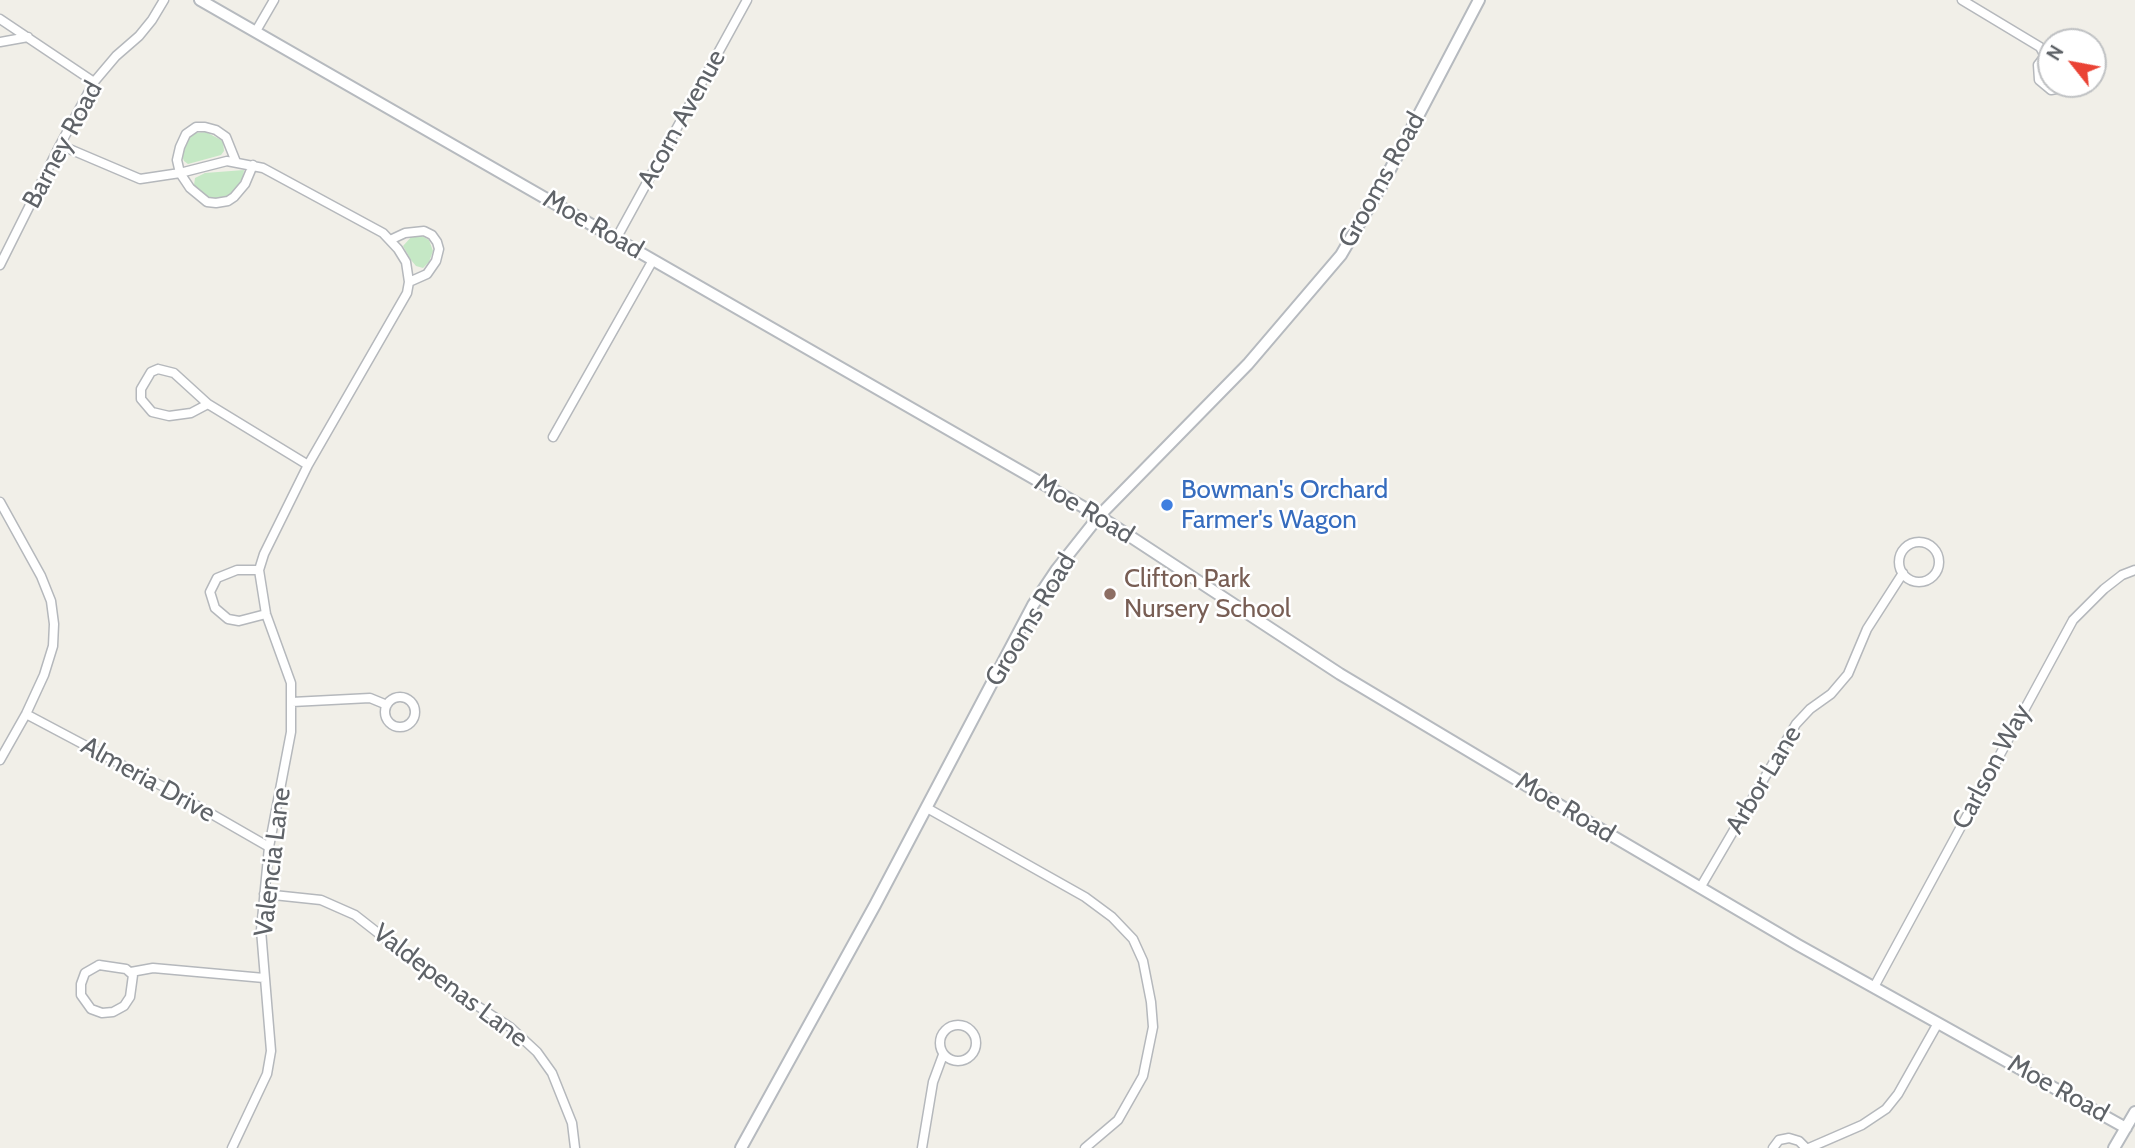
<!DOCTYPE html>
<style>
body{margin:0}
#map{position:relative;width:2135px;height:1148px;overflow:hidden;background:#f1efe8;font-family:Cabin,sans-serif}
canvas{display:block}
.north{position:absolute;left:2037px;top:28px;width:70px;height:70px;box-sizing:border-box;background:#fff;border:2px solid #bfc1c3;border-radius:50%;rotate:301deg;font-size:19px;font-weight:700;line-height:28px;text-align:center;color:#5f6368}
.north::after{content:'';display:block;margin:auto;width:24px;height:32px;background:#ea4335;clip-path:polygon(50% 0,100% 100%,50% 72%,0 100%)}
</style>
<div id="map">
<canvas width="2135" height="1148"></canvas>
<div class="north">N</div>
</div>
<script>
const ctx = document.querySelector('canvas').getContext('2d');
ctx.lineJoin = 'round';
function paint(path, color) { ctx.fillStyle = color; ctx.fill(path, 'evenodd'); }
const poly = rows => new Path2D(rows.map(r => 'M' + r).join(''));
function strokePath(path, color, width, dash) { ctx.strokeStyle = color; ctx.lineWidth = width; ctx.lineCap = dash ? 'butt' : 'round'; ctx.setLineDash(dash || []); ctx.stroke(path); }
function label(font, color, halo, rows, align = 'center') {
  ctx.font = font + ' Cabin,sans-serif'; ctx.lineWidth = 5; ctx.setLineDash([]); ctx.textBaseline = 'middle'; ctx.strokeStyle = halo; ctx.fillStyle = color; for (const [text, x, y, turn = 0] of rows) {
    ctx.save(); ctx.translate(x, y); ctx.rotate((+turn || 0) * Math.PI / 180); ctx.textAlign = isNaN(turn) ? turn : align; if (halo) ctx.strokeText(text, 0, 0); ctx.fillText(text, 0, 0); ctx.restore();
  }
}
paint(poly([
 [206,132,223,141,224,151,221,155,188,164,184,161,181,154,184,144,194,133],
 [244,170,243,177,236,188,229,196,220,199,208,198,198,192,194,185,195,178,205,173],
 [420,235,429,240,433,251,429,262,423,268,416,266,411,260,403,246,412,236]
]), '#c5e8c5');
const street = poly([
 [1962,0,2040,47,2045,56],
 [0,19,94,82],
 [256,31,274,0],
 [0,42,28,37],
 [2051,54,2045,56,2038,65,2039,80,2051,90,2062,88,2067,84],
 [60,145,140,179,180,173,227,161,263,168,383,233,398,249,406,262,409,282],
 [236,162,226,137,216,130,205,127,196,127,186,134,180,147,177,160,180,173,190,188,207,202,216,203,228,201,234,197,245,184,253,165],
 [616,239,747,0],
 [0,265,60,145,94,82,116,56,139,36,152,20,164,0],
 [158,369,174,373,208,404,191,413,169,416,152,412,141,399,141,389,151,372,158,369],
 [208,404,308,465],
 [553,437,653,260],
 [0,502,41,576,51,601,54,624,53,646,44,675,26,714,0,760],
 '1899 562a20 20 0 1 1 40 0a20 20 0 1 1-40 0Z',
 [266,614,239,621,228,619,215,608,210,592,217,578,237,570,259,570,264,554,308,465,407,293,409,282,427,274,436,261,439,249,437,242,432,235,424,231,405,233,390,240],
 '385 712a15 15 0 1 1 30 0a15 15 0 1 1-30 0Z',
 [292,702,370,698,387,705],
 [26,714,175,793,269,847],
 [927,808,1085,897,1112,917,1133,939,1143,961,1151,1002,1153,1027,1143,1076,1118,1120,1085,1148],
 [1700,888,1796,724,1810,709,1831,694,1848,674,1867,629,1903,573],
 [264,894,321,900,355,915,442,983,510,1027,537,1052,552,1073,572,1123,575,1148],
 [99,965,126,969,133,975,130,997,124,1006,113,1012,102,1013,91,1009,81,995,81,984,85,973,99,965],
 [131,972,153,968,264,978],
 [1874,987,2073,620,2104,589,2122,575,2135,570],
 '940 1043a18 18 0 1 1 36 0a18 18 0 1 1-36 0Z',
 [232,1148,267,1074,271,1051,261,930,269,847,291,732,291,683,266,614,259,570],
 [922,1148,933,1082,943,1055],
 [1773,1148,1779,1140,1789,1138,1799,1141,1806,1148],
 [1809,1148,1862,1125,1886,1109,1898,1094,1938,1023]
]);
const secondary = poly([
 [200,0,1099,516,1340,674,1534,790,1798,945,2126,1128],
 [741,1148,875,905,1033,605,1057,569,1099,516,1248,364,1341,255,1383,183,1479,0],
 [2114,1148,2135,1112]
]);
strokePath(street, '#b5b8bc', 11);
strokePath(secondary, '#b6babf', 14);
strokePath(street, '#fff', 8);
strokePath(secondary, '#fff', 10);
for (const [x, y, r, color] of [
 [1167,505,7,"#3f7fe0"],
 [1110,594,7,"#8d6e63"]
]) { const dot = new Path2D(); dot.arc(x, y, r, 0, 2 * Math.PI); ctx.fillStyle = color; ctx.fill(dot); strokePath(dot, '#fff', 2.5); }
label('26px', '#5f6368', '#fff', [
 ["Acorn Avenue",682,119,-61],
 ["Barney Road",63,145,-62],
 ["Grooms Road",1382,180,-61],
 ["Moe Road",593,225,30],
 ["Moe Road",1084,509,31],
 ["Grooms Road",1031,620,-59],
 ["Carlson Way",1992,767,-62],
 ["Almeria Drive",148,780,29],
 ["Arbor Lane",1764,780,-59],
 ["Moe Road",1565,808,31],
 ["Valencia Lane",273,862,-83],
 ["Valdepenas Lane",450,986,37],
 ["Moe Road",2058,1089,29]
]);
label('26px', '#366cbe', '#fff', [
 ["Bowman's Orchard",1181,490],
 ["Farmer's Wagon",1181,520]
], 'left');
label('26px', '#785e54', '#fff', [
 ["Clifton Park",1124,579],
 ["Nursery School",1124,609]
], 'left');
</script>
